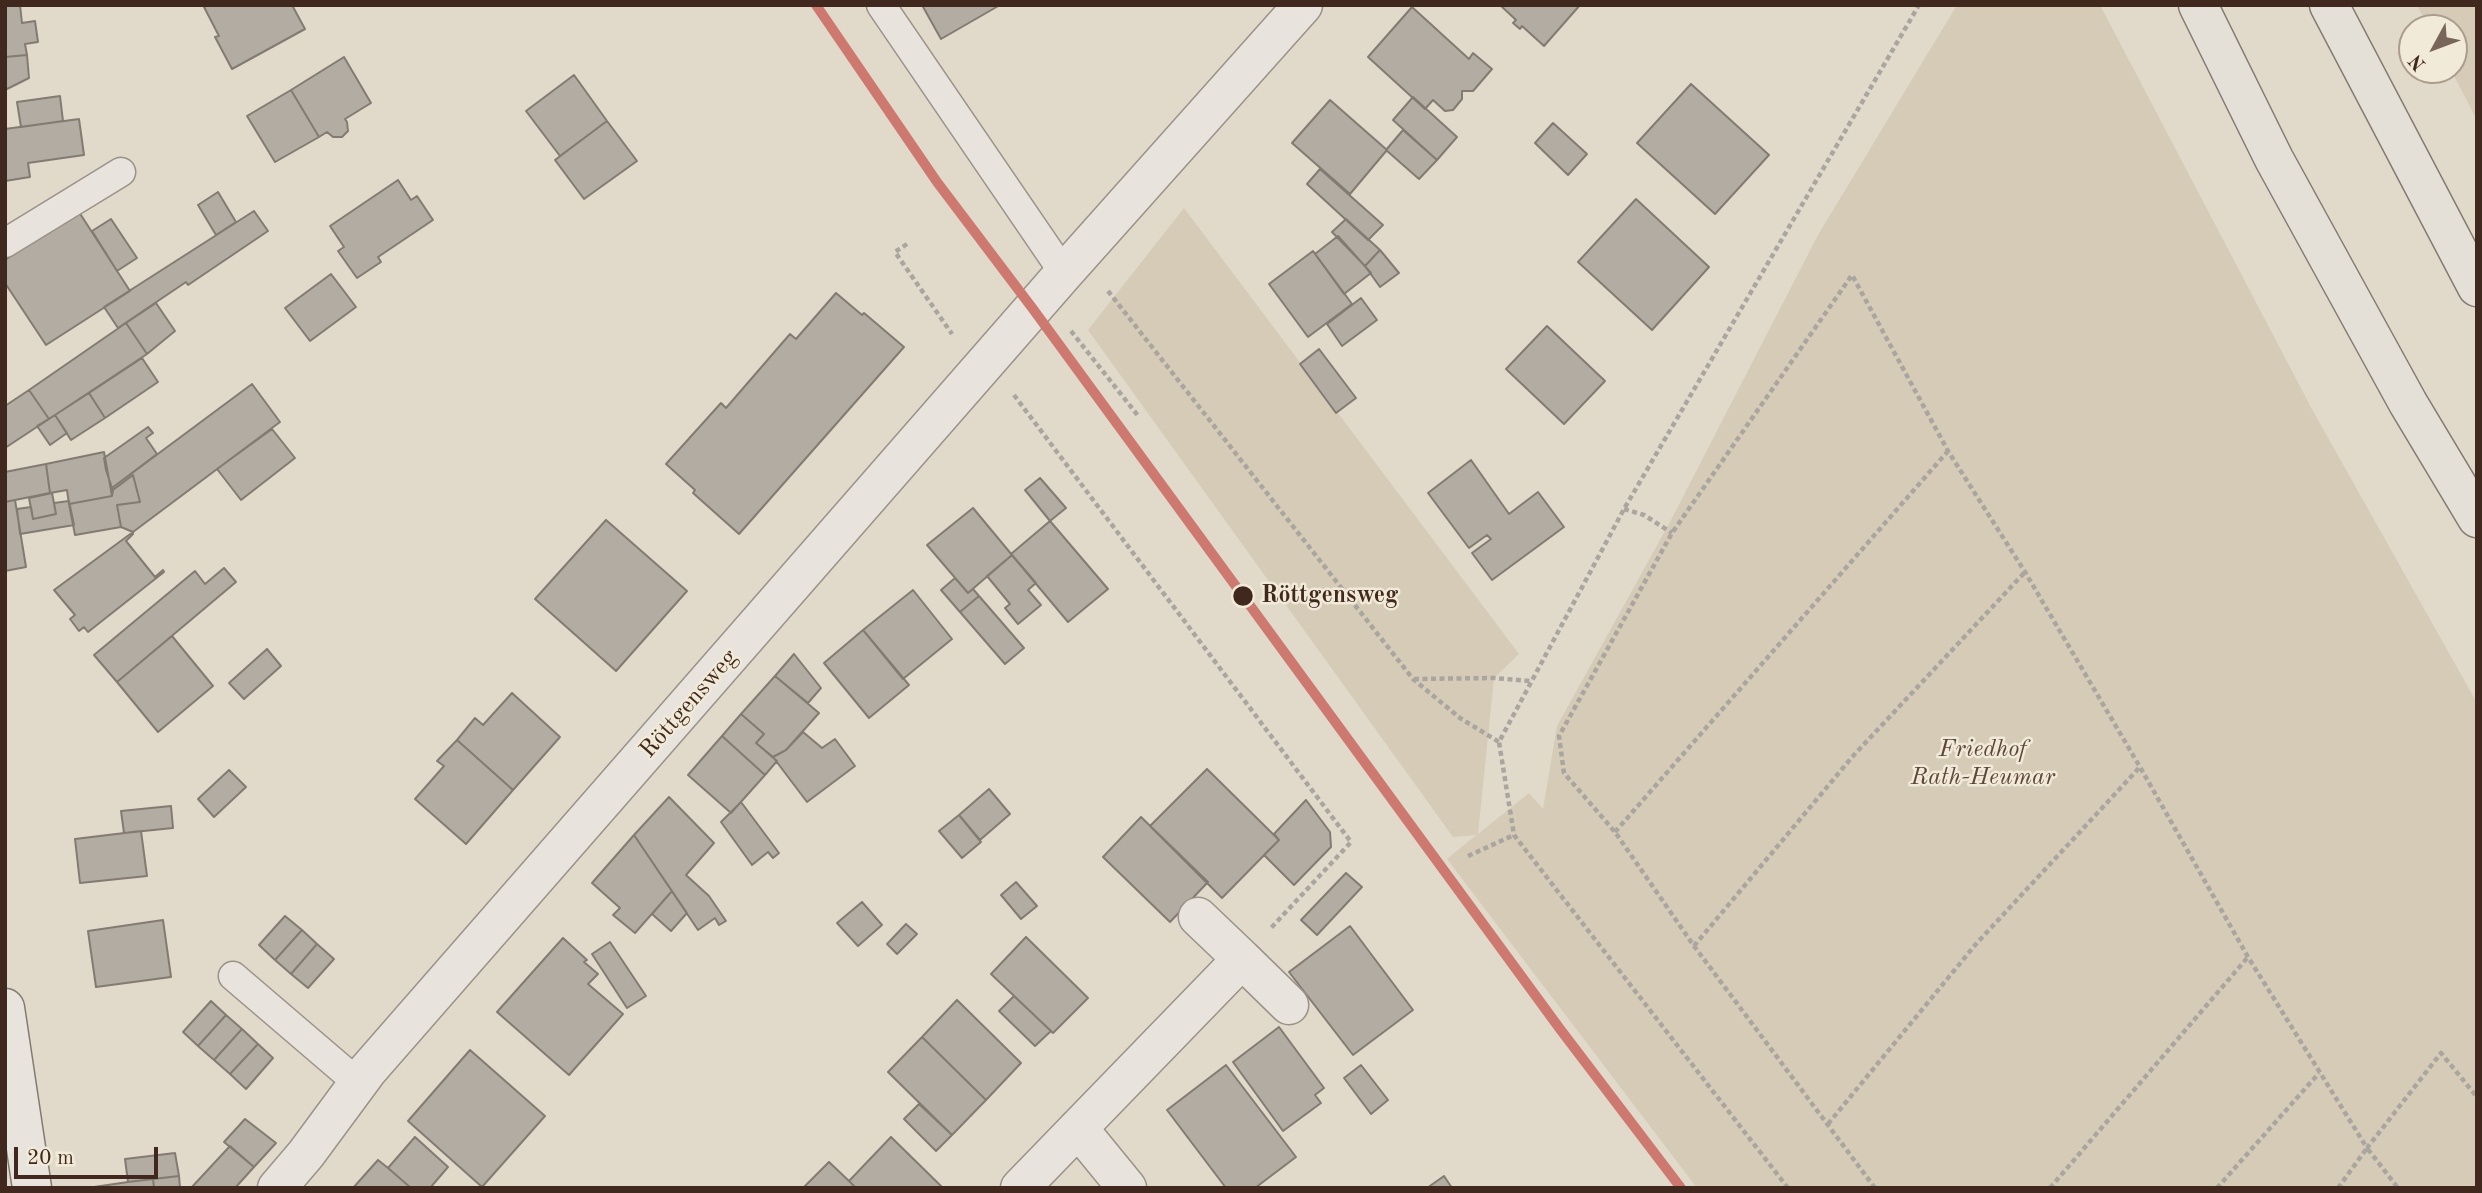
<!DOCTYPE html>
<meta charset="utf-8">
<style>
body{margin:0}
#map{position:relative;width:2482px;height:1193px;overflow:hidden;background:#e1dacb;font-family:"Old Standard TT",serif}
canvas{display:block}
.frame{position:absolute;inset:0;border:7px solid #41281f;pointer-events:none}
.north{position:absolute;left:2398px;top:14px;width:70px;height:70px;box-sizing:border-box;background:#f1ead8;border:2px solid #ab9c8e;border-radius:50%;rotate:229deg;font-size:19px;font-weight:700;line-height:28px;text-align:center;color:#41281f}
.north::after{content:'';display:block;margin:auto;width:24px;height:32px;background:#79665b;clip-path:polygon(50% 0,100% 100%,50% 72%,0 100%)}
.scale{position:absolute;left:14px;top:1147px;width:144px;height:32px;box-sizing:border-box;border:4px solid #41281f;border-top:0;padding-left:9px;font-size:21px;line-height:24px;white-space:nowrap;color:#41281f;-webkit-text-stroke:5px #f1ead8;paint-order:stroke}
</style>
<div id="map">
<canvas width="2482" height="1193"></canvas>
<div class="frame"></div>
<div class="north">N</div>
<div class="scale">20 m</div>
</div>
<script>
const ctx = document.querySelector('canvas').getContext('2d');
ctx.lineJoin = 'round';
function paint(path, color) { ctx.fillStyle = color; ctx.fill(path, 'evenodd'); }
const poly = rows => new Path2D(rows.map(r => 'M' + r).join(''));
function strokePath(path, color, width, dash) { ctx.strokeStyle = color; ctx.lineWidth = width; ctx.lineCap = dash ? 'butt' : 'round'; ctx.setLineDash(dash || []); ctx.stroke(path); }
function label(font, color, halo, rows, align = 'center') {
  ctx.font = font + ' "Old Standard TT",serif'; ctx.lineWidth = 5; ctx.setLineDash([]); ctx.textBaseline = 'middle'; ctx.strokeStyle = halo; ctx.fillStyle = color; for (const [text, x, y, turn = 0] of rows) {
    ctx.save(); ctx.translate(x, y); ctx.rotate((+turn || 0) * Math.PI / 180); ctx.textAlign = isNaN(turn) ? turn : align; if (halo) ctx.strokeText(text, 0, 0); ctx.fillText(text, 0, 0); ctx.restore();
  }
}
paint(poly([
 [1957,5,2100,5,2313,411,2477,703,2477,1188,1697,1188,1447,859,1476,835,1453,837,1088,330,1184,208,1519,654,1494,678,1478,834,1529,793,1543,809,1557,726,1670,522,1818,235],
 [2417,5,2477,5,2477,120,2451,70,2454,70,2454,28,2429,28]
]), '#d5cbb7');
const building = poly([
 [5,5,20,5,22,23,35,21,38,42,25,44,27,55,5,57,5,5],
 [208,5,292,5,305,29,232,69,215,37,219,36,204,7,208,5],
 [922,5,1000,5,941,39,922,5],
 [1500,5,1580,5,1544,46,1522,26,1520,29,1513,23,1516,20,1500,5],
 [1412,7,1469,59,1473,53,1492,69,1473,91,1462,91,1462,99,1453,110,1445,111,1433,100,1425,109,1368,57,1412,7],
 [27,55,29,78,5,90,5,57,27,55],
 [344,57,371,103,345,119,347,122,348,131,342,137,333,137,327,132,319,137,291,90,344,57],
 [574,75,607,121,560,156,526,111,574,75],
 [1691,84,1769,155,1715,214,1637,143,1691,84],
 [291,90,319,137,275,162,247,116,291,90],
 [60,96,63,121,21,127,17,102,60,96],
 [1413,97,1457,137,1437,160,1393,120,1413,97],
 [1330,100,1387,150,1350,194,1292,143,1330,100],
 [79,119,84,155,28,163,30,177,5,181,5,129,79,119],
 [607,121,637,161,584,199,555,160,607,121],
 [1553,123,1587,154,1568,175,1535,143,1553,123],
 [1403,130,1437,160,1419,179,1386,150,1403,130],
 [1320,169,1383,225,1368,240,1307,184,1320,169],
 [398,180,411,200,417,196,433,220,378,257,381,262,357,278,338,251,344,247,330,226,398,180],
 [218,192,236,222,216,235,198,205,218,192],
 [1636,199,1709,267,1652,330,1578,262,1636,199],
 [254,211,268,231,188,285,186,282,118,328,104,307,254,211],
 [79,212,130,291,46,345,5,283,5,260,79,212],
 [111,219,137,258,117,271,92,231,111,219],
 [1346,219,1380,250,1365,266,1332,232,1346,219],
 [1338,236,1371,273,1344,294,1315,254,1338,236],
 [1380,250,1399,273,1380,287,1365,266,1380,250],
 [1313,251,1352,304,1308,337,1269,284,1313,251],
 [331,274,356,307,310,341,285,308,331,274],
 [836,293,862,315,864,313,904,347,739,534,693,493,695,490,666,464,721,403,726,408,790,334,796,339,836,293],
 [1361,298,1377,320,1342,346,1327,324,1361,298],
 [156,303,175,331,147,354,126,323,156,303],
 [126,323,147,354,49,419,29,390,126,323],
 [1547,326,1605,381,1564,424,1506,369,1547,326],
 [1319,349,1356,398,1336,413,1300,364,1319,349],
 [142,358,158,382,105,418,89,393,142,358],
 [252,384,280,422,133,532,121,527,117,505,140,502,133,475,113,490,112,488,252,384],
 [29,390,49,419,5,448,5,406,29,390],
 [89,393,105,418,71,440,55,415,89,393],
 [55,415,67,433,50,445,37,426,55,415],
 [148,427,153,433,146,438,157,454,112,488,106,470,104,458,148,427],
 [272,429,295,458,241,500,217,469,272,429],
 [104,452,112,496,69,504,67,490,50,493,46,464,104,452],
 [1471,460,1509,514,1538,492,1564,527,1492,580,1472,553,1491,539,1487,535,1469,548,1428,493,1471,460],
 [46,464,50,493,5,502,5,472,46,464],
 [133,475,140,502,117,505,121,527,75,535,69,504,112,496,113,490,133,475],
 [1040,478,1066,508,1050,521,1025,490,1040,478],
 [52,493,56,514,33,519,29,498,52,493],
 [15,500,26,567,5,571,5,502,15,500],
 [69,501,74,525,20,534,17,509,31,507,33,519,56,514,54,503,69,501],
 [973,508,1012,555,968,593,927,545,973,508],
 [606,520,687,591,616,671,535,599,606,520],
 [1050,521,1108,589,1068,622,1011,554,1050,521],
 [133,532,133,534,126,541,155,577,163,570,164,572,88,632,84,627,79,631,70,619,75,615,54,590,133,532],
 [1012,555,1036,583,1028,590,1041,605,1018,624,1005,608,1010,604,987,576,1012,555],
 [224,568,236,582,117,682,94,655,195,571,205,584,224,568],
 [955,578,968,593,973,589,979,596,960,612,941,590,955,578],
 [913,590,952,639,903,679,863,630,913,590],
 [979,596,1024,648,1005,664,960,612,979,596],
 [863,630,909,685,869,718,824,663,863,630],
 [172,636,213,686,158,732,117,682,172,636],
 [267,649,281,666,244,699,229,683,267,649],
 [794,654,821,688,808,703,775,676,794,654],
 [775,676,819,713,786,750,773,757,756,743,764,734,741,714,775,676],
 [512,693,560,737,513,790,457,740,475,718,483,725,512,693],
 [741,714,764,734,756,743,777,761,765,775,722,736,741,714],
 [803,732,822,748,835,739,855,766,807,802,773,757,786,750,803,732],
 [722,736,765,775,731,813,688,775,722,736],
 [457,740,513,790,466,844,415,799,444,766,437,761,457,740],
 [1207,769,1279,840,1222,898,1150,826,1207,769],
 [229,770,246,787,214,817,198,799,229,770],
 [989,789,1010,814,980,840,959,815,989,789],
 [669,797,714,843,686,875,709,896,726,921,719,925,715,918,698,930,634,835,669,797],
 [1306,800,1330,832,1331,847,1294,885,1264,855,1279,840,1274,834,1306,800],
 [741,802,779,853,773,858,768,852,752,865,721,822,741,802],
 [171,806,173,828,124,833,121,811,171,806],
 [959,815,981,842,962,858,939,831,959,815],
 [1141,817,1208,882,1170,922,1103,857,1141,817],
 [141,831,147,876,80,883,75,839,141,831],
 [634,835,672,891,635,933,613,915,620,908,592,883,634,835],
 [1346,873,1362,887,1317,935,1301,920,1346,873],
 [1016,882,1037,906,1021,919,1001,895,1016,882],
 [672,891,687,913,671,931,652,914,672,891],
 [862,902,882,925,858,946,837,923,862,902],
 [285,916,302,930,275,960,259,945,285,916],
 [163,920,171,977,96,987,88,931,163,920],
 [906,924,917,934,897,954,887,944,906,924],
 [1350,926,1413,1010,1353,1055,1289,972,1350,926],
 [302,930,317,944,291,974,275,960,302,930],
 [1026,937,1088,998,1053,1033,991,974,1026,937],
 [563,938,587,960,584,962,598,974,588,984,623,1014,569,1075,497,1012,563,938],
 [610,942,646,996,627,1008,592,954,610,942],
 [317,944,334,959,308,988,291,974,317,944],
 [1014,996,1051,1031,1035,1046,999,1011,1014,996],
 [957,1000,1021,1063,986,1100,922,1037,957,1000],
 [211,1001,226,1015,198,1046,183,1032,211,1001],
 [226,1015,242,1029,214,1060,198,1046,226,1015],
 [1279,1027,1324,1088,1315,1095,1321,1103,1283,1131,1233,1062,1279,1027],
 [242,1029,258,1044,230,1074,214,1060,242,1029],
 [922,1037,986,1100,952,1135,888,1072,922,1037],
 [258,1044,273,1058,246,1089,230,1074,258,1044],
 [470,1050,545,1116,482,1187,408,1121,470,1050],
 [1226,1065,1296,1157,1255,1188,1226,1188,1167,1110,1226,1065],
 [1361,1065,1388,1100,1371,1114,1344,1078,1361,1065],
 [919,1104,952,1135,936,1151,904,1119,919,1104],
 [245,1119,276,1143,254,1167,224,1142,245,1119],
 [415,1137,448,1167,430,1188,411,1188,388,1168,415,1137],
 [891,1137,943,1188,856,1188,849,1181,891,1137],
 [230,1146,254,1167,235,1188,191,1188,230,1146],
 [175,1153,179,1176,128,1182,125,1159,175,1153],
 [378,1160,388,1168,411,1188,353,1188,378,1160],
 [829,1162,849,1181,856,1188,803,1188,829,1162],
 [179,1176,180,1188,154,1188,153,1179,179,1176],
 [1444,1176,1452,1188,1427,1188,1444,1176],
 [153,1179,154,1188,87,1188,128,1182,153,1179]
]);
paint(building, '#b2aca2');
strokePath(building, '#837b72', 2);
const lane = poly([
 [881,5,1064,273],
 [5,243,121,172],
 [233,976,358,1083]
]);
const street = poly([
 [1198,917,1242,959],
 [1078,1128,1127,1188],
 [277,1188,306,1154,368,1070,1064,273,1303,5],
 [1020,1188,1242,959,1289,1005]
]);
const secondary = poly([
 [5,1008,32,1188]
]);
const highway = poly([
 [2198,5,2274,159,2408,403,2477,518],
 [2329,5,2477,287]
]);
strokePath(lane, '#9a9289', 31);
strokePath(street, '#9a9289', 41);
strokePath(secondary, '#837b72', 41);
strokePath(highway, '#837b72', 41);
strokePath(poly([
 [907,244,895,252,952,334],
 [1108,291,1413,679,1460,718,1499,742],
 [1071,331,1139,417],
 [1014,395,1351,842,1271,928],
 [1624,509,1644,515,1672,533],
 [1414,679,1494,678,1530,681],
 [1615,832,1948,451],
 [1468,856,1514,835],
 [1694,946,1853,756,2025,572],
 [1828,1124,1976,944,2140,767],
 [1788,1188,1514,835,1499,742,1624,509,1919,5],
 [1875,1188,1694,946,1615,832,1564,773,1559,736,1672,533,1852,275,1948,451,2025,572,2140,767,2248,957,2367,1148,2441,1053,2477,1097],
 [2050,1188,2248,957],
 [2217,1188,2319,1073],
 [2338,1188,2367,1148,2398,1188]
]), '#aba59f', 4.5, [5, 3.5]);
strokePath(lane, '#e8e4dd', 28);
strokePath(street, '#e8e4dd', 38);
strokePath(secondary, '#e8e4dd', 38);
strokePath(highway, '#e4e0d8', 38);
strokePath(poly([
 [816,5,937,182,1033,309,1560,1029,1681,1188]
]), '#cd7970', 10);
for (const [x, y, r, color] of [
 [1243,596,11,"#41281f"]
]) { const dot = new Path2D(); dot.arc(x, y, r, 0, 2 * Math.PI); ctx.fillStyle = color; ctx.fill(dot); strokePath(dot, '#f1ead8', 2.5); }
label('bold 24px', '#41281f', '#f1ead8', [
 ["Röttgensweg",1261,596]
], 'left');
label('24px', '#41281f', '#f1ead8', [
 ["Röttgensweg",689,704,-49]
]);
label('italic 24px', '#5d463a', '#f1ead8', [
 ["Friedhof",1983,750],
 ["Rath-Heumar",1983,778]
]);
</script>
